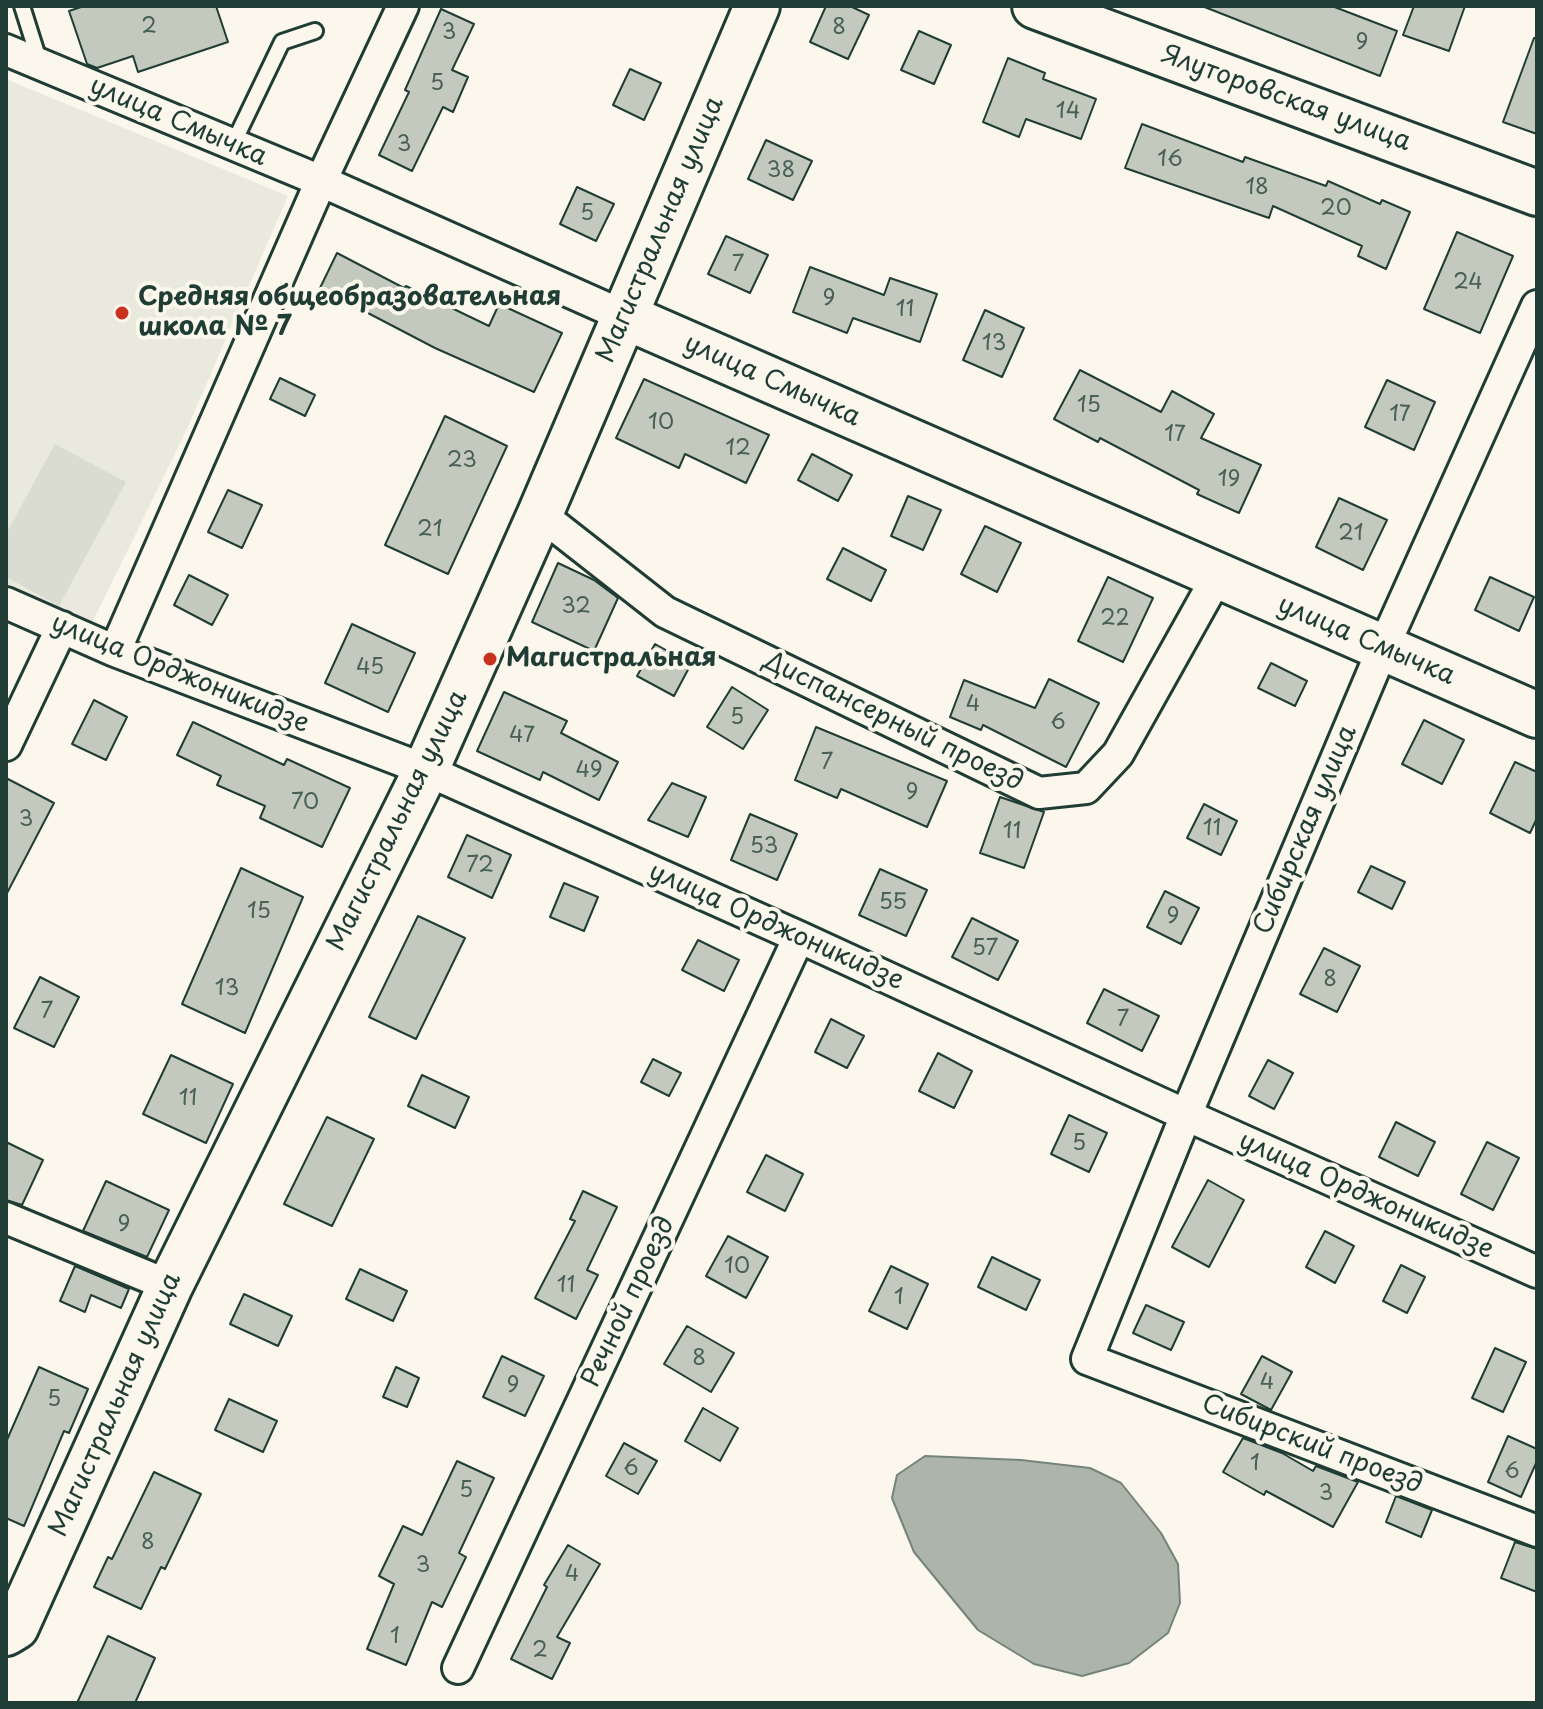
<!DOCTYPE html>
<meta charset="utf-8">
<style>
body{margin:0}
#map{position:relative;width:1543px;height:1709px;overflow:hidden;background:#fbf7ec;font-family:"Playpen Sans",sans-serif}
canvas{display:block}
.frame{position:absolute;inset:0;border:8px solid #1f3d34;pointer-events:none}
</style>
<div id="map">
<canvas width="1543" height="1709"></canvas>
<div class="frame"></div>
</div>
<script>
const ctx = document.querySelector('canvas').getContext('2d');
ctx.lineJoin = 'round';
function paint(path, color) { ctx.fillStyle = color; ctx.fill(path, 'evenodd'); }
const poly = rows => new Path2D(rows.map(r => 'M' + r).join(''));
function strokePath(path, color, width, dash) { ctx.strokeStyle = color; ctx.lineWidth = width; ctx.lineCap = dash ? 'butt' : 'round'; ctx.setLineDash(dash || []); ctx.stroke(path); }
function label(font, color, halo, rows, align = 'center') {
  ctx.font = font + ' "Playpen Sans",sans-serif'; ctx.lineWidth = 8; ctx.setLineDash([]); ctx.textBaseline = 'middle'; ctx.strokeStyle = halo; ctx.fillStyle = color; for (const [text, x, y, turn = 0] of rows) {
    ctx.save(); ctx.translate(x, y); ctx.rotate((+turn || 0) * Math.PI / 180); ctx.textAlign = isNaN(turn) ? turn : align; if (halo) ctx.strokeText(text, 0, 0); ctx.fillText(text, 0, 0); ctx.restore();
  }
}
paint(poly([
 [6,79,288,196,186,431,92,623,71,617,6,589]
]), '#eae9de');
paint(poly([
 [55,444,126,482,59,606,6,577,6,534]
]), '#dbdcd1');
const water = poly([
 [925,1456,1021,1460,1090,1468,1121,1483,1161,1533,1178,1564,1180,1603,1168,1633,1129,1663,1082,1676,1034,1664,978,1630,914,1552,892,1498,897,1475,925,1456]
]);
paint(water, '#adb4aa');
strokePath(water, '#74847b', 2);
const building = poly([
 [84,6,216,6,228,42,138,72,133,56,97,68,87,64,69,11,84,6],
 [826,6,850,6,869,15,848,59,810,42,826,6],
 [1202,6,1332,6,1397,31,1380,76,1202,6],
 [1414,6,1465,6,1449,51,1403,35,1414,6],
 [441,9,474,24,452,70,468,77,453,112,443,107,412,171,379,155,409,92,405,90,441,9],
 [919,31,951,45,934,84,901,70,919,31],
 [1534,38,1537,38,1537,134,1503,122,1534,38],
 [1008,58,1045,73,1043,79,1096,99,1081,139,1026,119,1019,137,983,122,1008,58],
 [630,69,661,83,644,120,613,105,630,69],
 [1142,124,1243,162,1245,157,1326,186,1328,181,1380,204,1382,200,1410,212,1386,269,1358,256,1362,246,1273,206,1269,218,1125,168,1142,124],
 [766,140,812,161,793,200,748,179,766,140],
 [577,187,614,204,596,241,560,224,577,187],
 [1457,232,1513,256,1480,333,1424,309,1457,232],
 [726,236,768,255,750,293,708,274,726,236],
 [337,253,404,288,406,286,489,326,499,304,562,333,534,392,435,348,320,288,337,253],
 [810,267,884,295,890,278,937,294,920,342,853,318,847,333,793,312,810,267],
 [985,310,1024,328,1002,377,963,360,985,310],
 [1080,370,1161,412,1172,391,1214,414,1201,438,1261,465,1239,513,1197,494,1199,490,1100,438,1098,442,1054,419,1080,370],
 [280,378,315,395,305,416,270,399,280,378],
 [644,379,769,435,746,483,685,454,679,468,616,438,644,379],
 [1387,380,1435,402,1414,450,1365,427,1387,380],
 [445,416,507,446,448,574,385,545,445,416],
 [812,454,852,475,838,501,798,480,812,454],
 [228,490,262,505,242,548,208,532,228,490],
 [908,496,941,510,923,550,891,536,908,496],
 [1339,498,1387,520,1363,570,1316,547,1339,498],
 [985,526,1021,543,997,592,961,574,985,526],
 [843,548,886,570,871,601,827,579,843,548],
 [558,563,594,580,618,598,594,651,532,622,558,563],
 [189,575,228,595,212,625,174,605,189,575],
 [1108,577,1153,598,1123,662,1078,641,1108,577],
 [1490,577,1534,597,1519,631,1475,610,1490,577],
 [352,624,415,653,388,712,325,683,352,624],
 [655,644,691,664,674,696,637,676,655,644],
 [1271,663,1307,681,1295,706,1258,688,1271,663],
 [1049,679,1099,703,1066,767,983,725,981,730,950,717,964,680,1035,708,1049,679],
 [732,687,768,710,743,749,707,727,732,687],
 [504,692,567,721,561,733,618,762,599,800,543,772,540,780,477,751,504,692],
 [94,700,127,717,106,760,72,744,94,700],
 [1424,720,1464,740,1442,784,1402,764,1424,720],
 [193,722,284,765,287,759,350,788,322,847,260,818,265,806,217,785,221,776,177,755,193,722],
 [816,727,947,781,927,827,841,789,837,798,795,780,816,727],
 [1515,762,1537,772,1537,818,1530,833,1490,813,1515,762],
 [6,778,54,803,6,895,6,778],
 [672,783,706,797,688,837,648,820,672,783],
 [1000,797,1044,812,1024,868,980,853,1000,797],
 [1204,804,1237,821,1221,855,1187,838,1204,804],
 [750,814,797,834,777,880,731,860,750,814],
 [467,835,511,855,492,898,448,877,467,835],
 [1371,866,1405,882,1392,909,1358,892,1371,866],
 [241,868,303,897,245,1033,182,1004,241,868],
 [880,869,927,890,906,936,859,915,880,869],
 [564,883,598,897,584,931,550,917,564,883],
 [1165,891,1199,908,1181,944,1147,927,1165,891],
 [418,916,465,938,416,1039,369,1017,418,916],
 [972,918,1018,941,998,980,952,957,972,918],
 [698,940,739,960,724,991,682,970,698,940],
 [1324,948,1360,966,1337,1012,1300,994,1324,948],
 [40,977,79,997,54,1047,14,1028,40,977],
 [1104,989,1159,1016,1142,1051,1087,1023,1104,989],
 [831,1019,864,1036,847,1068,815,1052,831,1019],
 [938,1053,972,1071,954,1108,919,1091,938,1053],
 [171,1055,233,1084,206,1143,143,1114,171,1055],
 [653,1059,681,1073,669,1096,641,1082,653,1059],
 [1268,1060,1293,1073,1274,1109,1249,1096,1268,1060],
 [422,1075,469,1097,455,1128,408,1106,422,1075],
 [1069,1115,1107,1133,1089,1172,1051,1154,1069,1115],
 [327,1117,374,1139,332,1226,284,1204,327,1117],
 [1396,1122,1435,1142,1418,1176,1379,1157,1396,1122],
 [6,1142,43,1160,22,1205,6,1200,6,1142],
 [1487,1142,1519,1158,1493,1210,1461,1194,1487,1142],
 [766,1155,803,1174,785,1211,747,1192,766,1155],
 [1208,1180,1244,1200,1209,1267,1172,1247,1208,1180],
 [106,1181,169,1210,147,1257,83,1231,106,1181],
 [583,1191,617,1207,587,1270,598,1275,576,1319,535,1298,575,1221,570,1219,583,1191],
 [1325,1231,1354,1246,1335,1283,1306,1267,1325,1231],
 [728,1236,768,1257,746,1298,706,1276,728,1236],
 [992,1257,1040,1280,1026,1310,978,1287,992,1257],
 [1401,1265,1425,1277,1407,1313,1383,1301,1401,1265],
 [75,1266,129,1289,121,1308,91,1295,85,1312,60,1301,75,1266],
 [891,1266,928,1284,907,1329,869,1311,891,1266],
 [360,1269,407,1291,393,1321,346,1299,360,1269],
 [244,1294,292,1316,278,1346,230,1324,244,1294],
 [1146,1305,1184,1322,1171,1350,1133,1333,1146,1305],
 [687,1326,734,1353,711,1392,664,1364,687,1326],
 [1495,1348,1526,1362,1503,1412,1472,1398,1495,1348],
 [502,1356,544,1376,525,1416,483,1397,502,1356],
 [1262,1356,1292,1372,1271,1410,1241,1394,1262,1356],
 [39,1367,88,1389,69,1433,64,1431,24,1526,6,1518,6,1442,39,1367],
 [396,1367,419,1378,407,1407,383,1397,396,1367],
 [229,1399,277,1421,263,1452,215,1430,229,1399],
 [703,1408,738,1428,720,1461,685,1441,703,1408],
 [1508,1436,1537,1449,1537,1461,1521,1497,1488,1482,1508,1436],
 [1243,1438,1282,1453,1313,1471,1316,1466,1358,1482,1333,1527,1266,1491,1264,1495,1223,1472,1243,1438],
 [624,1443,657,1461,638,1494,606,1476,624,1443],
 [457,1461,494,1478,459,1553,466,1557,442,1607,432,1602,406,1665,367,1649,394,1584,379,1576,403,1526,422,1535,457,1461],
 [154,1472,201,1494,165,1569,161,1567,141,1609,94,1587,108,1557,112,1559,154,1472],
 [1396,1496,1432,1510,1421,1537,1386,1522,1396,1496],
 [1515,1542,1537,1549,1537,1592,1501,1578,1515,1542],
 [568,1545,600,1564,557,1637,570,1643,552,1679,511,1659,547,1587,544,1585,568,1545],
 [108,1636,155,1658,135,1703,77,1703,108,1636]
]);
paint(building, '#c4c9be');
strokePath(building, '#1f3d34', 2);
const service = poly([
 [22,6,40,63],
 [233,144,282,42,315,31]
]);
const minor = poly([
 [6,50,321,181,624,316],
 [1537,306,1383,648,1186,1115,1087,1359,1537,1531],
 [540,514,665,612,1039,793,1086,788,1118,754,1217,577],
 [6,603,115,651,426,770,799,937,1186,1115,1537,1272],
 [115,651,321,181,403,6],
 [6,745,62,627],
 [6,1218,170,1286],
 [458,1668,799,937]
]);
const primary = poly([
 [1035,6,1537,193],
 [624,316,1537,715],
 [6,1633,16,1627,170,1286,426,770,540,514,757,6]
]);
strokePath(service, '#1f3d34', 20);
strokePath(minor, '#1f3d34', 36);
strokePath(primary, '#1f3d34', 50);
strokePath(service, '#fbf7ec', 14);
strokePath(minor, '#fbf7ec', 30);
strokePath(primary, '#fbf7ec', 44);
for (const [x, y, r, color] of [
 [122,313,8,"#c8321e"],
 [490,659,8,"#c8321e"]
]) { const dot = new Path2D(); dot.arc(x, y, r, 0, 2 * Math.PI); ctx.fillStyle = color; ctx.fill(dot); strokePath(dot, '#fbf7ec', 3); }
label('22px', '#486056', null, [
 ["2",149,27],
 ["8",839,28],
 ["3",449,33],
 ["9",1362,43],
 ["5",437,84],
 ["14",1068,112],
 ["3",404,145],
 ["16",1170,160],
 ["38",781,171],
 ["18",1257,188],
 ["20",1336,209],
 ["5",587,214],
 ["7",738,265],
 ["24",1468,283],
 ["9",829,299],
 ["11",905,310],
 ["13",994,344],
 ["15",1089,406],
 ["17",1400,415],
 ["10",661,423],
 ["17",1175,435],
 ["12",738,449],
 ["23",462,461],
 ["19",1229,480],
 ["21",430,530],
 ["21",1351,534],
 ["32",576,607],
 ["22",1115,619],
 ["45",370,668],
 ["4",973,705],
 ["5",737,718],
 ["6",1058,723],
 ["47",522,736],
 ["7",827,763],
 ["49",589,771],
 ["9",912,793],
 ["70",305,803],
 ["3",26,820],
 ["11",1212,829],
 ["11",1012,832],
 ["53",764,847],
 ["72",480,866],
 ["55",893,903],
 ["15",259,912],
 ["9",1173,917],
 ["57",985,949],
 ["8",1330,980],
 ["13",227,989],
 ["7",47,1012],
 ["7",1123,1020],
 ["11",188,1099],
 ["5",1079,1144],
 ["9",124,1225],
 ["10",737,1267],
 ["11",566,1286],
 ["1",899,1298],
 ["8",699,1359],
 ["4",1267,1383],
 ["9",513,1386],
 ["5",54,1400],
 ["1",1255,1464],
 ["6",631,1469],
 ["6",1512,1472],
 ["5",466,1491],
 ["3",1326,1494],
 ["8",148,1543],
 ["3",423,1566],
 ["4",572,1575],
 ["1",395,1637],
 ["2",540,1651]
]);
label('26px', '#1f3d34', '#fbf7ec', [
 ["Ялуторовская улица",1286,99,20],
 ["улица Смычка",178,122,23],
 ["Магистральная улица",661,230,-67],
 ["улица Смычка",772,381,24],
 ["улица Смычка",1366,641,23],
 ["улица Орджоникидзе",180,674,22],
 ["Диспансерный проезд",893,722,26],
 ["Магистральная улица",398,821,-64],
 ["Сибирская улица",1306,830,-67],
 ["улица Орджоникидзе",776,927,24],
 ["улица Орджоникидзе",1366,1196,24],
 ["Речной проезд",629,1302,-65],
 ["Магистральная улица",116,1405,-66],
 ["Сибирский проезд",1312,1445,21]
]);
label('bold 26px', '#1f3d34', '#fbf7ec', [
 ["Средняя общеобразовательная",138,298],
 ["школа № 7",138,328],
 ["Магистральная",506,659]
], 'left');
</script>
